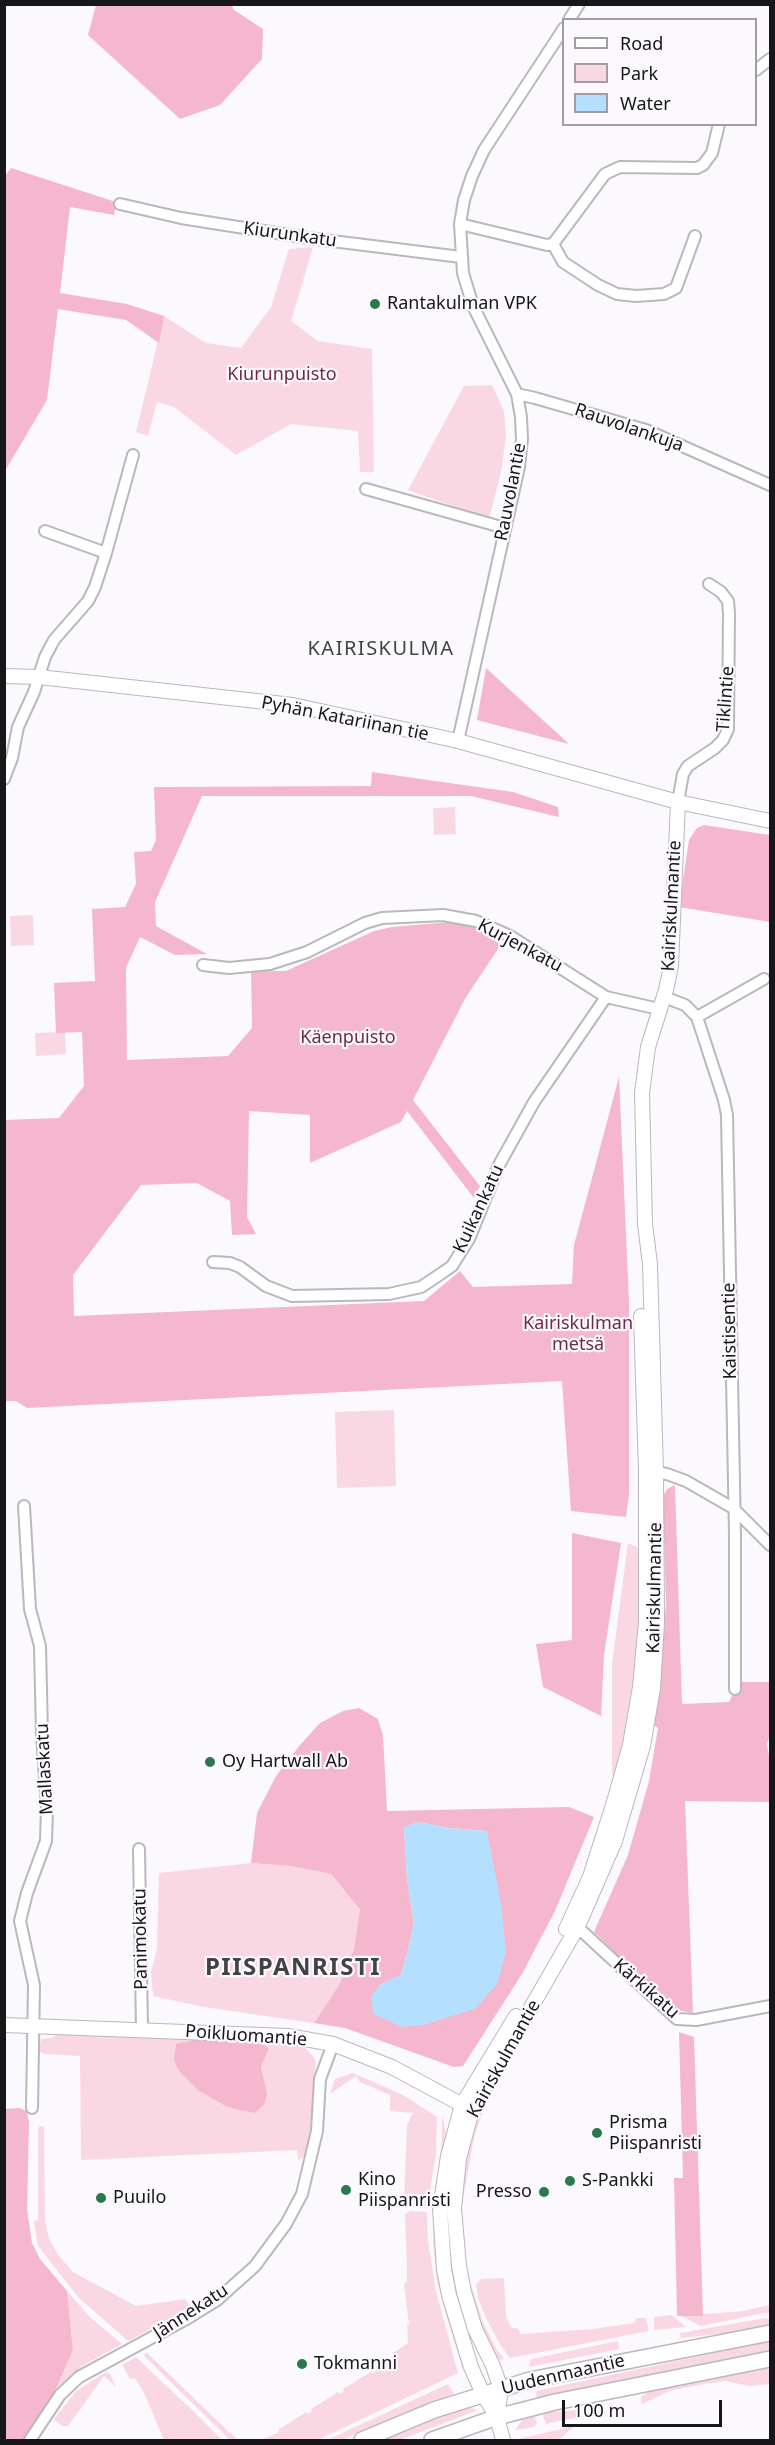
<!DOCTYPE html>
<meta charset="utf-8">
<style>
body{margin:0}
#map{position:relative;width:775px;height:2445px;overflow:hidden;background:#fbf9fe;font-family:"Noto Sans",sans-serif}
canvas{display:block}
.frame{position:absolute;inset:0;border:6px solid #171618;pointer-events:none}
.legend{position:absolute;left:562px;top:18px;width:195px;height:108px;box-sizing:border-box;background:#fbf9fe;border:2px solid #a09ea2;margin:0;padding:8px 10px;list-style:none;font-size:18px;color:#171618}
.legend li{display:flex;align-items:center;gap:12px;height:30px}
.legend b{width:30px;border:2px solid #a09ea2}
.scale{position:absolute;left:562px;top:2400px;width:160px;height:27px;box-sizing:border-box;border:3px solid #171618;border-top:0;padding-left:8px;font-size:18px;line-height:21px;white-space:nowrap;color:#171618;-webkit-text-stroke:4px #fbf9fe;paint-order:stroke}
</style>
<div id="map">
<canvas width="775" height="2445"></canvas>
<div class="frame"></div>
<ul class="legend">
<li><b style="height:8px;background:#fff"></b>Road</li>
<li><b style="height:16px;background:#f9d8e4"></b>Park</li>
<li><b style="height:16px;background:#b5dffe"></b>Water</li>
</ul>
<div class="scale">100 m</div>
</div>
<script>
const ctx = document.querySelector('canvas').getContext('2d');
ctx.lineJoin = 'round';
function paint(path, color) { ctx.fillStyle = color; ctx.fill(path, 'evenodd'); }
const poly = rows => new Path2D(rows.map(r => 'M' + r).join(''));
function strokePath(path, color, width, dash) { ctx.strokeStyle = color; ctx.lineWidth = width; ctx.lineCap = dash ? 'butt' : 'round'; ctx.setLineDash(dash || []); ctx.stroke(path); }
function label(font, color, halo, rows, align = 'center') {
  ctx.font = font + ' "Noto Sans",sans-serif'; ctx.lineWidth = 4.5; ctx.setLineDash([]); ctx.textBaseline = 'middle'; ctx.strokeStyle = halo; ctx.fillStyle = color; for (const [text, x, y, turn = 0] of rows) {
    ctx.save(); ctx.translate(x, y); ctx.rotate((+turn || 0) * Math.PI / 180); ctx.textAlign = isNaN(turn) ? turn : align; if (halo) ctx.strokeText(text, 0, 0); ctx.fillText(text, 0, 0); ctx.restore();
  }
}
paint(poly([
 [313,247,291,321,318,341,372,349,374,472,360,472,358,431,291,424,236,455,174,407,157,402,148,436,136,432,164,316,206,343,241,348,271,307,289,249],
 [492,385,504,411,506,435,502,468,489,519,408,490,464,386],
 [455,807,456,834,434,835,433,808],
 [33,915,34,945,11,946,10,916],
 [65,1032,66,1054,36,1056,35,1033],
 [394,1410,396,1486,337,1488,335,1412],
 [628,1543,637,1547,640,1554,641,1603,634,1696,618,1775,612,1775,612,1664],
 [251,1863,291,1866,331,1874,360,1911,354,1949,339,1985,314,2023,204,2007,153,1996,151,1972,157,1949,159,1873],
 [58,2034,214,2036,199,2091,227,2107,254,2113,261,2067,269,2049,259,2039,303,2046,314,2057,316,2063,308,2152,305,2156,298,2160,297,2150,81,2160,80,2056,44,2054,39,2051,41,2039,52,2038],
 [353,2073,403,2095,437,2117,436,2154,428,2203,426,2206,409,2207,405,2205,404,2201,407,2125,413,2113,390,2111,390,2095,360,2082,356,2076,330,2094,335,2079],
 [492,2086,474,2137,462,2205,458,2205,458,2186,478,2109],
 [442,2115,447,2137,434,2206,442,2141],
 [41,2126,44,2127,45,2221,49,2238,58,2255,73,2272,136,2306,185,2299,192,2308,128,2341,78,2297,38,2246,34,2221,38,2220,38,2128],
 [410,2211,427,2212,428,2240,436,2291,458,2373,318,2440,261,2440,279,2432,278,2430,306,2412,308,2414,312,2411,311,2409,338,2392,340,2394,344,2391,343,2389,371,2372,372,2374,376,2371,376,2369,395,2356,393,2353,408,2343,407,2325,409,2325,404,2284,407,2281,407,2269,405,2214],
 [434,2212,468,2370,465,2371,463,2370,446,2315,437,2281,433,2242],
 [504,2278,506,2316,511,2327,518,2329,521,2334,593,2329,634,2323,637,2318,646,2318,649,2331,510,2358,501,2346,488,2322,479,2301,476,2284,481,2279],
 [470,2282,483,2322,497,2350,504,2358,501,2361,491,2351,482,2332,467,2286],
 [67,2291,91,2318,122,2344,82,2366,56,2389,73,2350],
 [770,2305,770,2313,764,2313,701,2326,681,2316,743,2311],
 [672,2315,686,2327,654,2330,654,2317],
 [765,2318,770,2319,770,2324,726,2333,681,2338,680,2333],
 [618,2341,619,2349,529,2367,531,2359],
 [770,2341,770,2353,537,2398,536,2391],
 [146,2352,228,2431,227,2433,230,2432,238,2440,230,2440,144,2356],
 [136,2357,192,2410,222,2440,164,2440,144,2393,135,2378,130,2379,122,2365],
 [770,2368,770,2384,749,2386,725,2381,704,2384,669,2391,642,2404,641,2397,651,2390],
 [106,2372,110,2374,116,2387,104,2376,68,2426,62,2426,54,2419,76,2391],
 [448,2384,454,2394,450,2396,404,2413,342,2440,327,2440],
 [467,2407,478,2410,400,2440,379,2440],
 [577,2410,579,2417,546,2424,542,2413],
 [534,2414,537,2423,534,2427,515,2430,523,2419],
 [574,2426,559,2440,516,2440,518,2439]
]), '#f9d8e4');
paint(poly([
 [96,5,232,5,234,10,263,29,262,59,220,105,180,119,88,35],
 [11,168,116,202,114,215,70,207,60,293,127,304,164,316,159,343,126,320,58,309,47,400,5,471,4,177],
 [486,668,569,744,477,720],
 [372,772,513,792,558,807,559,817,471,796,202,796,155,902,156,926,207,954,175,955,140,937,126,968,127,1060,228,1056,252,1028,251,971,286,971,374,931,392,927,450,922,466,924,480,929,502,943,466,997,413,1100,480,1186,474,1198,407,1111,401,1122,310,1163,310,1115,249,1111,247,1217,256,1234,232,1235,230,1201,197,1183,141,1185,73,1275,74,1316,424,1301,460,1271,473,1287,572,1284,574,1245,619,1077,629,1302,629,1495,626,1517,571,1511,562,1381,27,1408,16,1401,5,1401,4,1120,59,1118,84,1086,82,1032,56,1033,54,983,95,981,92,909,125,907,136,884,134,852,151,851,156,840,154,787,371,786],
 [704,825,770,835,770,922,679,907,689,840,697,828],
 [675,1485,682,1704,729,1702,739,1682,770,1682,770,1734,767,1745,770,1760,770,1802,685,1801,693,2013,676,2010,667,2004,594,1932,628,1855,649,1781,658,1728,653,1725,666,1607,663,1496,667,1489],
 [572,1533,621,1543,604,1655,601,1716,543,1687,536,1644,572,1640],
 [359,1708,378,1719,383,1736,387,1811,569,1807,594,1817,555,1911,522,1974,463,2066,454,2067,345,2028,314,2023,339,1985,354,1949,360,1910,331,1874,291,1866,251,1863,257,1813,276,1776,300,1745,320,1723,343,1711],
 [417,1822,449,1828,487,1831,490,1852,447,2017,422,2025,380,1985,401,1975,408,1950,414,1923,407,1879,404,1828],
 [679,2032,694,2037,703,2316,677,2316,674,2178,683,2178],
 [214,2036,259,2039,269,2049,261,2067,267,2094,264,2105,254,2113,227,2107,199,2091,179,2071,174,2060,176,2044],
 [19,2108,27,2111,29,2123,27,2209,32,2243,40,2259,67,2291,73,2350,56,2389,24,2440,5,2440,4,2109]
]), '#f4b7ce');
paint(poly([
 [417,1822,449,1828,487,1831,501,1904,506,1952,497,1984,475,2009,422,2025,402,2027,373,2014,371,1996,380,1985,401,1975,408,1950,414,1923,407,1879,404,1827]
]), '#b5dffe');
const minor = poly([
 [569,20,579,4],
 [756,70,770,59],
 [120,204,181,218,308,238,461,257],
 [460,224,547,245,553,244,605,174,620,167,697,168,703,165,712,153,719,124],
 [553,244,563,262,598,285,617,294,636,296,664,294,676,288,695,236],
 [517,394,535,398,646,430,770,485],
 [366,489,505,528],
 [45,531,106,553],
 [458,741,519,467,522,439,521,417,517,394,473,306,463,273,460,224,464,200,472,176,484,150,564,28],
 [4,779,12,758,18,727,34,692,45,657,54,640,88,601,95,587,106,553,133,455],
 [678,802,683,774,688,766,715,748,723,740,728,729,729,613,728,601,721,592,709,584],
 [203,965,229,968,270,964,307,952,365,923,382,918,443,915,476,921,510,936,606,997,659,1009],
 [664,997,685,1005,697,1017,724,1100,727,1115,735,1535,735,1689],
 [697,1017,764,979],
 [213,1262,230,1263,240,1267,266,1286,292,1296,389,1294,421,1287,439,1275,452,1266,469,1239,499,1165,534,1102,606,997],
 [649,1471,667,1474,686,1481,733,1508,770,1545],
 [24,1506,30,1609,40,1646,42,1734,47,1809,46,1841,27,1893,20,1921,34,1985,32,2108],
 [139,1849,142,2029],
 [573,1923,677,2019,696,2020,770,2006],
 [30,2440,60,2395,79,2377,188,2318,217,2300,255,2266,286,2224,302,2194,317,2131,320,2079,333,2044]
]);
const tertiary = poly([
 [4,676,39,677,293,705,458,741,678,802,770,821],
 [566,1929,590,1877,614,1802,630,1745,640,1687,646,1622,646,1471,641,1316],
 [4,2025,288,2036,333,2044,392,2067,470,2109],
 [497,2417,501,2389,493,2366,475,2329,464,2292,459,2266,454,2208,459,2159,472,2110,578,1926,615,1841,643,1746,653,1688,657,1623,656,1472,650,1264,645,1224,642,1093,648,1047,666,990,671,966,678,802],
 [503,2440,497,2417,483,2394,471,2367,449,2295,444,2269,440,2209,448,2156,462,2105,516,2016]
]);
const secondary = poly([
 [362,2440,434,2410,530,2380,770,2333],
 [432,2440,497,2417,555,2402,770,2359]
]);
strokePath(minor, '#b9b8bd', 14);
strokePath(tertiary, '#b9b8bd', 16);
strokePath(secondary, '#b9b8bd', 18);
strokePath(minor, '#fff', 10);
strokePath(tertiary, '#fff', 14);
strokePath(secondary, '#fff', 15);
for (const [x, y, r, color] of [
 [375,304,6,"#287a4c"],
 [210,1762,6,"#287a4c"],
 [597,2133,6,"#287a4c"],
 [570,2181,6,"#287a4c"],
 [346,2190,6,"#287a4c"],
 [544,2192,6,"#287a4c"],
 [101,2198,6,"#287a4c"],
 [302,2364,6,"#287a4c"]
]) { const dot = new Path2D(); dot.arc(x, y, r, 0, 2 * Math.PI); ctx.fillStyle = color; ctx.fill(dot); strokePath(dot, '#fbf9fe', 2); }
label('18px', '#171618', '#fbf9fe', [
 ["Kiurunkatu",290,235,8],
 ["Rauvolankuja",629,428,19],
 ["Rauvolantie",511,492,-79],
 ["Tiklintie",726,699,-86],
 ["Pyhän Katariinan tie",345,719,11],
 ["Kairiskulmantie",672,906,-87],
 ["Kurjenkatu",520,946,28],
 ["Kuikankatu",479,1209,-65],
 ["Kaistisentie",730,1331,-91],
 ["Kairiskulmantie",655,1588,-89],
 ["Mallaskatu",45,1769,-93],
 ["Panimokatu",141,1939,-91],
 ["Kärkikatu",646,1989,41],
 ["Poikluomantie",246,2036,4],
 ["Kairiskulmantie",504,2059,-61],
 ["Jännekatu",191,2312,-33],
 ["Uudenmaantie",563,2375,-13]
]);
label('18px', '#171618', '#fbf9fe', [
 ["Rantakulman VPK",387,304],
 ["Oy Hartwall Ab",222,1762],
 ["Prisma",609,2123],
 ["Piispanristi",609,2144],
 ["Kino",358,2180],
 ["Piispanristi",358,2201],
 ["S-Pankki",582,2181],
 ["Presso",532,2192,"right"],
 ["Puuilo",113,2198],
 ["Tokmanni",314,2364]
], 'left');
label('18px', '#6f2949', '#fbf9fe', [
 ["Kiurunpuisto",282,375],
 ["Käenpuisto",348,1038],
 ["Kairiskulman",578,1324],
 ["metsä",578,1345]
]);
ctx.letterSpacing = '1.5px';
label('20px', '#434245', '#fbf9fe', [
 ["KAIRISKULMA",381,649]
]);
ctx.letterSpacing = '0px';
ctx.letterSpacing = '1.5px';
label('bold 24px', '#434245', '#fbf9fe', [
 ["PIISPANRISTI",293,1968]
]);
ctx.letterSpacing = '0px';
</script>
